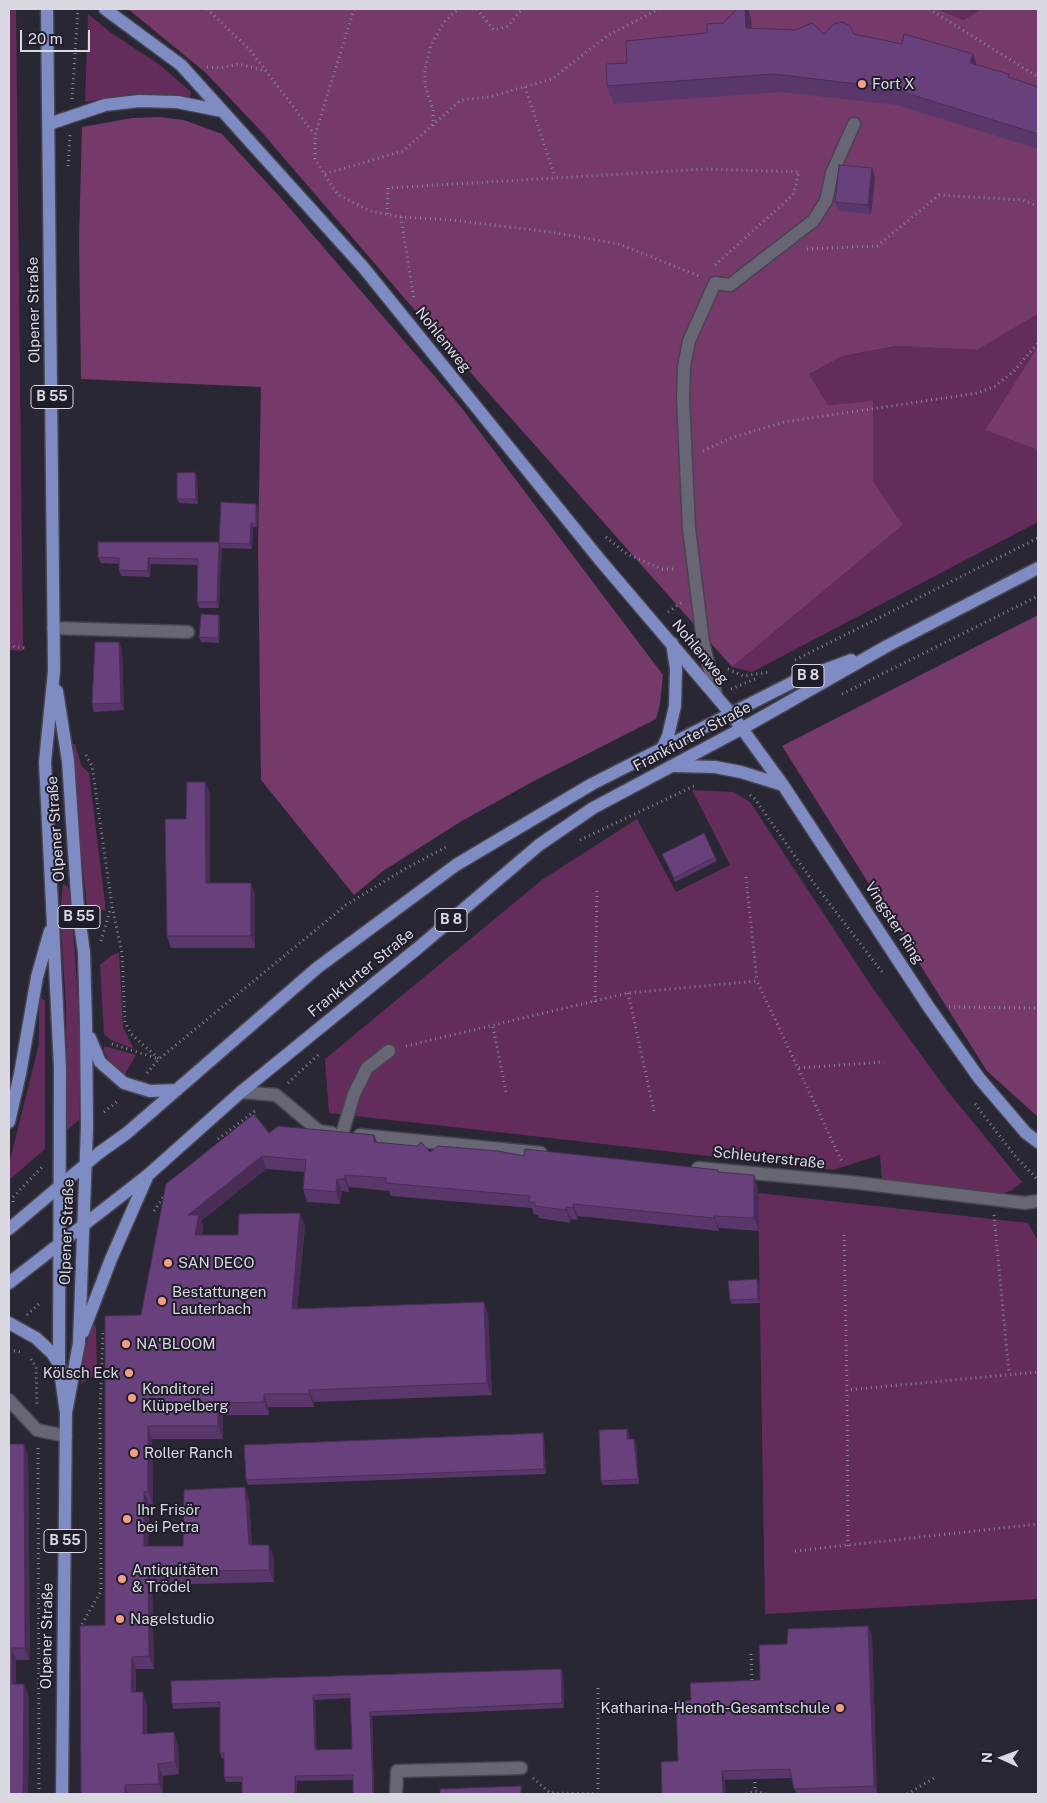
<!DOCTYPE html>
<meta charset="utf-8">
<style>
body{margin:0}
#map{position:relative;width:1047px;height:1803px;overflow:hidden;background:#292734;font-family:"Public Sans",sans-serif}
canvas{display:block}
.frame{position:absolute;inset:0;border:10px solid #dad8e1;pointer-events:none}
.north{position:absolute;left:977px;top:1733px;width:50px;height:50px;-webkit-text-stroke:4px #201d2a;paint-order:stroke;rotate:272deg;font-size:14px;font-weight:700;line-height:20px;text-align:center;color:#dad8e1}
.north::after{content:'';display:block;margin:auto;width:18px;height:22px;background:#dad8e1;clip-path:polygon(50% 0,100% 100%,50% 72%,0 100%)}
.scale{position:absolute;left:20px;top:30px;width:70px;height:22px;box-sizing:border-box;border:2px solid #dad8e1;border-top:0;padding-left:6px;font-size:15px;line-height:18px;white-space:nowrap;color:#dad8e1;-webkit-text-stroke:4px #201d2a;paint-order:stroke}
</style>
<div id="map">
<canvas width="1047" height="1803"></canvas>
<div class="frame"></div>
<div class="north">N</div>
<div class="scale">20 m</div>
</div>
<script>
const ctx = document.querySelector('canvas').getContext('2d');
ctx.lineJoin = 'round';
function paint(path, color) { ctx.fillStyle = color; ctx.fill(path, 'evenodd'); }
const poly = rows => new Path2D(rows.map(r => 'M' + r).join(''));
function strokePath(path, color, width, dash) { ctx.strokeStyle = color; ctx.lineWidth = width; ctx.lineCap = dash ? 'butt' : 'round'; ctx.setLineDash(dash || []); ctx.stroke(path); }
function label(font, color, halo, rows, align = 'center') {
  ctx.font = font + ' "Public Sans",sans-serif'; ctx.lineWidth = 4; ctx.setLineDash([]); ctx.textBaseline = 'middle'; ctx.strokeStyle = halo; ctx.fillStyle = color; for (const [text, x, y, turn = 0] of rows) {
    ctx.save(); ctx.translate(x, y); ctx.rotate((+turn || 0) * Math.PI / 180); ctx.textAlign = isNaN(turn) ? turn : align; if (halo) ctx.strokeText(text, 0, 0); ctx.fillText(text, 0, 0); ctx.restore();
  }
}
paint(poly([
 [9,9,16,9,23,651,9,650],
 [937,9,982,9,963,20],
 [88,14,110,32,160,65,191,92,190,97,130,94,85,102],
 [1038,314,1038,346,985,430,1038,450,1038,522,752,672,732,667,903,525,873,481,873,402,828,405,809,374,843,356,897,346,977,350],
 [69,744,75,744,81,765,89,773,106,911,87,905],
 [692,790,734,792,750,802,874,990,946,1089,1022,1182,1012,1190,1001,1194,882,1181,880,1155,833,1170,329,1113,325,1059,543,879,637,819,676,892,730,865],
 [63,884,68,887,71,900,80,1030,79,1120,67,1130,66,1005,60,913],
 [119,953,123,1027,134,1049,111,1040,104,1034,100,965,112,955],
 [39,996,45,1001,45,1149,9,1180,9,1164,39,1044],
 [104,1046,136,1055,125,1074,108,1059,104,1051],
 [758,1193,1028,1223,1038,1241,1038,1599,765,1614],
 [91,1324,96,1326,97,1374,81,1384,82,1364]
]), '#632c5a');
paint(poly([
 [128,9,937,9,963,20,982,9,1038,9,1038,314,977,350,897,346,843,356,809,374,828,405,873,401,873,481,903,525,732,667,406,300,259,129,205,72],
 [159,117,184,120,222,134,281,198,461,407,663,675,660,704,656,719,532,782,460,822,383,871,354,895,261,780,258,546,261,387,81,379,79,238,82,127,132,118],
 [1038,346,1038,450,985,430],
 [1038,615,1038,1117,987,1071,782,746]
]), '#753a6a');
const minor = poly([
 [53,628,188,632],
 [716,695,703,642,689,528,683,399,684,367,689,341,715,283,730,285,813,221,826,201,832,173,854,124],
 [241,1092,276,1095,319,1131,332,1133],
 [342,1134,354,1094,367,1068,389,1051],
 [360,1135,541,1153],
 [698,1168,850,1182,1025,1203,1038,1201],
 [9,1400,37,1430,66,1436],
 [396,1794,397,1771,521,1768]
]);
const major = poly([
 [47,9,54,671,45,762,60,1068,59,1364,66,1413],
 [105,9,181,65,363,267,600,560,732,715,783,785,928,1006,979,1078,1026,1133,1038,1142],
 [49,124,105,105,139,101,177,102,222,111],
 [57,691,68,761,78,910,84,952,86,1023,87,1127,79,1343,66,1413,62,1794],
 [662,749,668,736,675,706,676,669,672,643],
 [675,766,715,767,741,772,783,785],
 [90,1038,100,1062,124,1083,150,1091,177,1090],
 [9,1122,20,1074,37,977,50,931],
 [9,1229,99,1153,127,1133,317,968,456,865,592,784,795,681,851,660],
 [9,1283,148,1175,241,1092,418,948,539,845,593,808,743,728,887,646,1038,568],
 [9,1323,36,1338,52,1353,59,1364],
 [83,1332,111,1259,147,1177]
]);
strokePath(minor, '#46444e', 15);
strokePath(major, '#46444e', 15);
strokePath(poly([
 [207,9,250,50,314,134],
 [354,9,315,135,315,159,337,194,370,211,401,217,452,220,550,232,619,244,699,276],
 [477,9,494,30,508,26,522,9],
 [929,9,1038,77],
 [207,67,220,68,239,64,265,71],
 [525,87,555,177],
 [72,99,78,9],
 [433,126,433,109,425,85,425,69,431,45,445,21,458,9],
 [68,166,70,135],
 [325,174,403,151,461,100,489,97,552,79,607,36,659,9],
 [387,214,388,188,705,169,799,172,793,195,715,265],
 [401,217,414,300],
 [807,249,877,246,939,195,1022,200,1038,206],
 [703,451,731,438,784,422,978,393,995,386,1014,371,1038,343],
 [606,537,627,554,662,569,676,569],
 [668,612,681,603],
 [9,644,15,647,27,648],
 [795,660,1038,538],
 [728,669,743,676,770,672],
 [731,689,755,679],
 [842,694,1038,596],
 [86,755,92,766,112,906,122,953,125,1022,131,1034,159,1059],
 [750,795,755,799,813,882,882,972],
 [580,840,696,785],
 [746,877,757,981],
 [101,941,111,907],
 [628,993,654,1111],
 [595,1002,597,888],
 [949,1007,1038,1008],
 [493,1027,506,1092],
 [112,1044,156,1058],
 [406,1046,628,993,757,981,843,1164],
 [799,1068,884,1062],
 [147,1073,159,1059,346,905,403,870,448,846],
 [288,1083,318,1055],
 [975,1104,1016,1157,1038,1180],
 [104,1112,119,1100],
 [218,1139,255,1111],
 [13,1202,13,1197,42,1167],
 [154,1211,166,1193],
 [994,1215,1009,1374],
 [844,1235,847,1390],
 [27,1315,41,1302],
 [9,1350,21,1352],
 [31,1359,36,1367,37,1404],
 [38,1448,39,1794],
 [848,1546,847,1390,1038,1372],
 [795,1551,1038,1524],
 [82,1624,101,1591,100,1411,103,1333],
 [751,1654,752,1683],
 [598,1688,598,1794],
 [755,1777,755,1791],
 [533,1778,550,1793,598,1794],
 [746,1794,755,1791,766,1794],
 [907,1794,936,1777]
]), '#898791', 3, [1, 4]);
strokePath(minor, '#686574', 12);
strokePath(major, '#7f8bc3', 12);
paint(poly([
 [751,18,752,29,824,34,854,34,902,44,973,54,977,65,1011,78,1038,87,1038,149,897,105,781,92,614,104,607,86,627,63,707,33,723,23],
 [875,177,871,214,839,211,835,202],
 [195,472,197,477,198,504,179,503,177,499],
 [256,504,258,508,257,527,253,527,252,549,221,548,219,608,199,608,197,602,197,565,151,564,150,577,121,576,119,570,119,564,101,563,98,557,219,542],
 [220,619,219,643,201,642,199,637],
 [119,642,122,650,124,710,94,712,92,704],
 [205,782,210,794,210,883,255,895,255,948,171,948,167,936,186,819],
 [662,854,715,857,717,861,675,882],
 [269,1133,374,1135,377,1142,430,1152,524,1156,718,1170,719,1172,758,1187,759,1231,719,1228,719,1231,578,1216,577,1220,571,1219,570,1223,539,1218,538,1215,534,1214,532,1208,391,1196,389,1191,349,1187,349,1192,342,1191,340,1204,307,1202,303,1189,304,1172,266,1169,201,1221,203,1227,202,1235,238,1235,305,1226,297,1309,488,1314,492,1395,314,1402,314,1407,268,1407,269,1415,223,1415,223,1439,152,1439,153,1504,149,1504,148,1546,183,1546,249,1500,252,1545,274,1558,274,1582,152,1585,154,1669,136,1669,136,1692,147,1705,147,1734,178,1745,179,1774,163,1776,163,1794,81,1794,105,1625,141,1315,166,1184],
 [759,1284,760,1303,732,1304,730,1300],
 [627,1429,629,1433,629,1439,636,1443,639,1484,603,1485,601,1481],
 [544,1437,546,1474,248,1485,246,1480],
 [9,1444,28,1456,30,1656,29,1660,16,1660,16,1684,29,1696,28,1794,9,1794],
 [868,1626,872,1635,877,1794,796,1794,792,1778,725,1780,678,1761,691,1700,760,1680,787,1644],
 [561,1669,563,1674,564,1708,372,1716,374,1794,353,1794,353,1780,226,1782,224,1777,224,1758,222,1758,220,1753,220,1707,173,1709,172,1704],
 [351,1698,352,1749,316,1750,315,1700]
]), '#59376b');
paint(poly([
 [745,9,748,9,751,18,752,46,746,28],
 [973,54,979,72,970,63],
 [872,168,875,177,871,214,868,205],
 [195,472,197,477,198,504,196,499],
 [256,504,258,508,257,527,256,523],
 [251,523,253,527,252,549,250,544],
 [219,542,222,548,219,608,217,602],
 [148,558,151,564,150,577,148,571],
 [219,615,220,619,219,643,218,638],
 [119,642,122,650,124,710,121,703],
 [205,782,210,794,210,895,206,883],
 [251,883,255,895,255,948,251,936],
 [374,1135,379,1147,374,1142],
 [262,1156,266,1169,201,1221,203,1227,200,1247,188,1215],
 [345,1175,349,1187,349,1192,344,1179],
 [754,1175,758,1187,759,1231,754,1218],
 [337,1179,342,1191,340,1204,336,1192],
 [573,1204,578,1216,577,1220,573,1208],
 [566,1207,571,1219,570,1223,566,1210],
 [300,1213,305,1226,296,1322,292,1309],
 [714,1216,719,1228,719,1231,714,1218],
 [757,1279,759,1284,760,1303,758,1299],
 [484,1302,488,1314,492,1395,487,1383],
 [309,1390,314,1402,314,1407,309,1394],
 [264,1394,268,1407,269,1415,264,1402],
 [218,1403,223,1415,223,1439,218,1426],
 [148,1426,152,1439,153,1504,148,1492],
 [627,1429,629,1433,629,1444,627,1439],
 [543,1433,544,1437,546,1474,544,1469],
 [634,1439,636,1443,639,1484,638,1479],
 [24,1444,28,1456,30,1656,29,1660,25,1648],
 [245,1487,249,1500,253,1558,249,1545],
 [144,1492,149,1504,148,1559,144,1546],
 [269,1545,274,1558,274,1582,269,1570],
 [148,1572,152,1585,154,1669,149,1656],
 [868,1626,872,1635,877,1794,874,1786],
 [12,1648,16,1660,16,1696,12,1684],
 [132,1657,136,1669,135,1705,131,1692],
 [561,1669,563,1674,564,1708,562,1703],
 [24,1684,29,1696,28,1794,23,1794],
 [143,1692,147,1705,147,1746,143,1734],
 [313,1695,315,1700,317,1755,315,1750],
 [370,1712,372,1716,374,1794,373,1794],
 [174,1732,178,1745,179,1774,175,1762],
 [158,1764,163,1776,163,1794,159,1784],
 [722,1771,725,1780,726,1794,723,1794],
 [295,1776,297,1781,297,1794,295,1794],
 [125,1785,128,1794,125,1794]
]), '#492d57');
const building = poly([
 [737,9,745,9,746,28,795,30,812,23,824,34,834,24,842,22,850,26,854,34,902,44,904,34,973,54,970,63,1009,74,1008,77,1038,87,1038,134,890,88,774,74,607,86,606,64,627,63,626,41,707,33,707,24,723,23,737,9],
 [839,165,872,168,868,205,835,202,839,165],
 [195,472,196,499,177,499,177,473,195,472],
 [221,502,256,504,256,523,251,523,250,544,219,543,221,502],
 [98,542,219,542,217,602,197,602,198,559,148,558,148,571,119,570,119,558,98,557,98,542],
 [201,614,219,615,218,638,199,637,201,614],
 [95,642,119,642,121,703,92,704,95,642],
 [187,782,205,782,206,883,251,883,251,936,167,936,165,819,186,819,187,782],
 [704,833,715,857,674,878,662,854,704,833],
 [254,1114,269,1133,278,1126,374,1135,374,1142,417,1146,421,1142,430,1152,438,1146,498,1151,524,1156,525,1149,718,1170,718,1172,754,1175,754,1218,714,1216,714,1218,573,1204,573,1208,566,1207,566,1210,535,1206,535,1202,529,1202,530,1196,386,1183,386,1178,345,1175,344,1179,337,1179,336,1192,303,1189,306,1160,262,1156,188,1215,199,1215,195,1235,238,1235,239,1214,300,1213,292,1309,484,1302,487,1383,309,1390,309,1394,264,1394,264,1402,218,1403,218,1426,148,1426,148,1492,144,1492,144,1546,183,1546,184,1490,245,1487,249,1545,269,1545,269,1570,148,1572,149,1656,132,1657,131,1692,143,1692,143,1734,174,1732,175,1762,158,1764,159,1784,125,1785,125,1794,81,1794,80,1626,105,1625,105,1316,141,1315,166,1184,254,1114],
 [757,1279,758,1299,730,1300,728,1281,757,1279],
 [627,1429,627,1439,634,1439,638,1479,601,1481,599,1430,627,1429],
 [543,1433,544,1469,246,1480,244,1445,543,1433],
 [9,1444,24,1444,25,1644,25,1648,12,1648,12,1684,24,1684,23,1794,9,1794,9,1444],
 [868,1626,874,1786,794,1789,790,1769,722,1771,723,1794,662,1794,661,1762,678,1761,676,1701,691,1700,690,1683,760,1680,759,1645,787,1644,788,1629,868,1626],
 [561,1669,562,1703,370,1712,373,1794,353,1794,353,1775,295,1776,295,1794,242,1794,242,1777,224,1777,224,1753,220,1753,220,1702,172,1704,171,1681,561,1669],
 [350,1694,352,1749,315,1750,313,1695,350,1694],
 [521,1786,521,1794,440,1794,440,1789,521,1786]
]);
paint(building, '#68407c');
strokePath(building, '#492d57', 1);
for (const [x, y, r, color] of [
 [862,84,5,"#f39f85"],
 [168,1263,5,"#f39f85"],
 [162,1301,5,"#f39f85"],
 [126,1344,5,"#f39f85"],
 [129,1373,5,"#f39f85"],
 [132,1398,5,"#f39f85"],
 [134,1453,5,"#f39f85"],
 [127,1519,5,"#f39f85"],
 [122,1579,5,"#f39f85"],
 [120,1619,5,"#f39f85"],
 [840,1708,5,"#f39f85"]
]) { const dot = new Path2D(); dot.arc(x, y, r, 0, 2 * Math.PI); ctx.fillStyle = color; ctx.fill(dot); strokePath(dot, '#201d2a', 2); }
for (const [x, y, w] of [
 [52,397,42],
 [808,676,32],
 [79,917,42],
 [451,920,32],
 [65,1541,42]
]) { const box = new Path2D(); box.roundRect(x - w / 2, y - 11.5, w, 23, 4); ctx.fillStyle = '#201d2a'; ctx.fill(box); strokePath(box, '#dad8e1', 1); }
label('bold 14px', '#dad8e1', null, [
 ["B 55",52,397],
 ["B 8",808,676],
 ["B 55",79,917],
 ["B 8",451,920],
 ["B 55",65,1541]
]);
label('15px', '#dad8e1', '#201d2a', [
 ["Fort X",872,84],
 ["SAN DECO",178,1263],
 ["Bestattungen",172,1292],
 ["Lauterbach",172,1309],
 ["NA'BLOOM",136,1344],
 ["Kölsch Eck",119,1373,"right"],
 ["Konditorei",142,1389],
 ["Klüppelberg",142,1406],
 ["Roller Ranch",144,1453],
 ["Ihr Frisör",137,1510],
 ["bei Petra",137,1527],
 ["Antiquitäten",132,1570],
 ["& Trödel",132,1587],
 ["Nagelstudio",130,1619],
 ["Katharina-Henoth-Gesamtschule",830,1708,"right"]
], 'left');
label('15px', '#dad8e1', '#201d2a', [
 ["Olpener Straße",34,310,-91],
 ["Nohlenweg",443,340,51],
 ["Nohlenweg",700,652,50],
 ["Frankfurter Straße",692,737,-28],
 ["Olpener Straße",56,829,-94],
 ["Vingster Ring",894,923,57],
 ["Frankfurter Straße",361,973,-39],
 ["Schleuterstraße",769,1158,6],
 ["Olpener Straße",67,1232,-88],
 ["Olpener Straße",47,1636,-89]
]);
</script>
